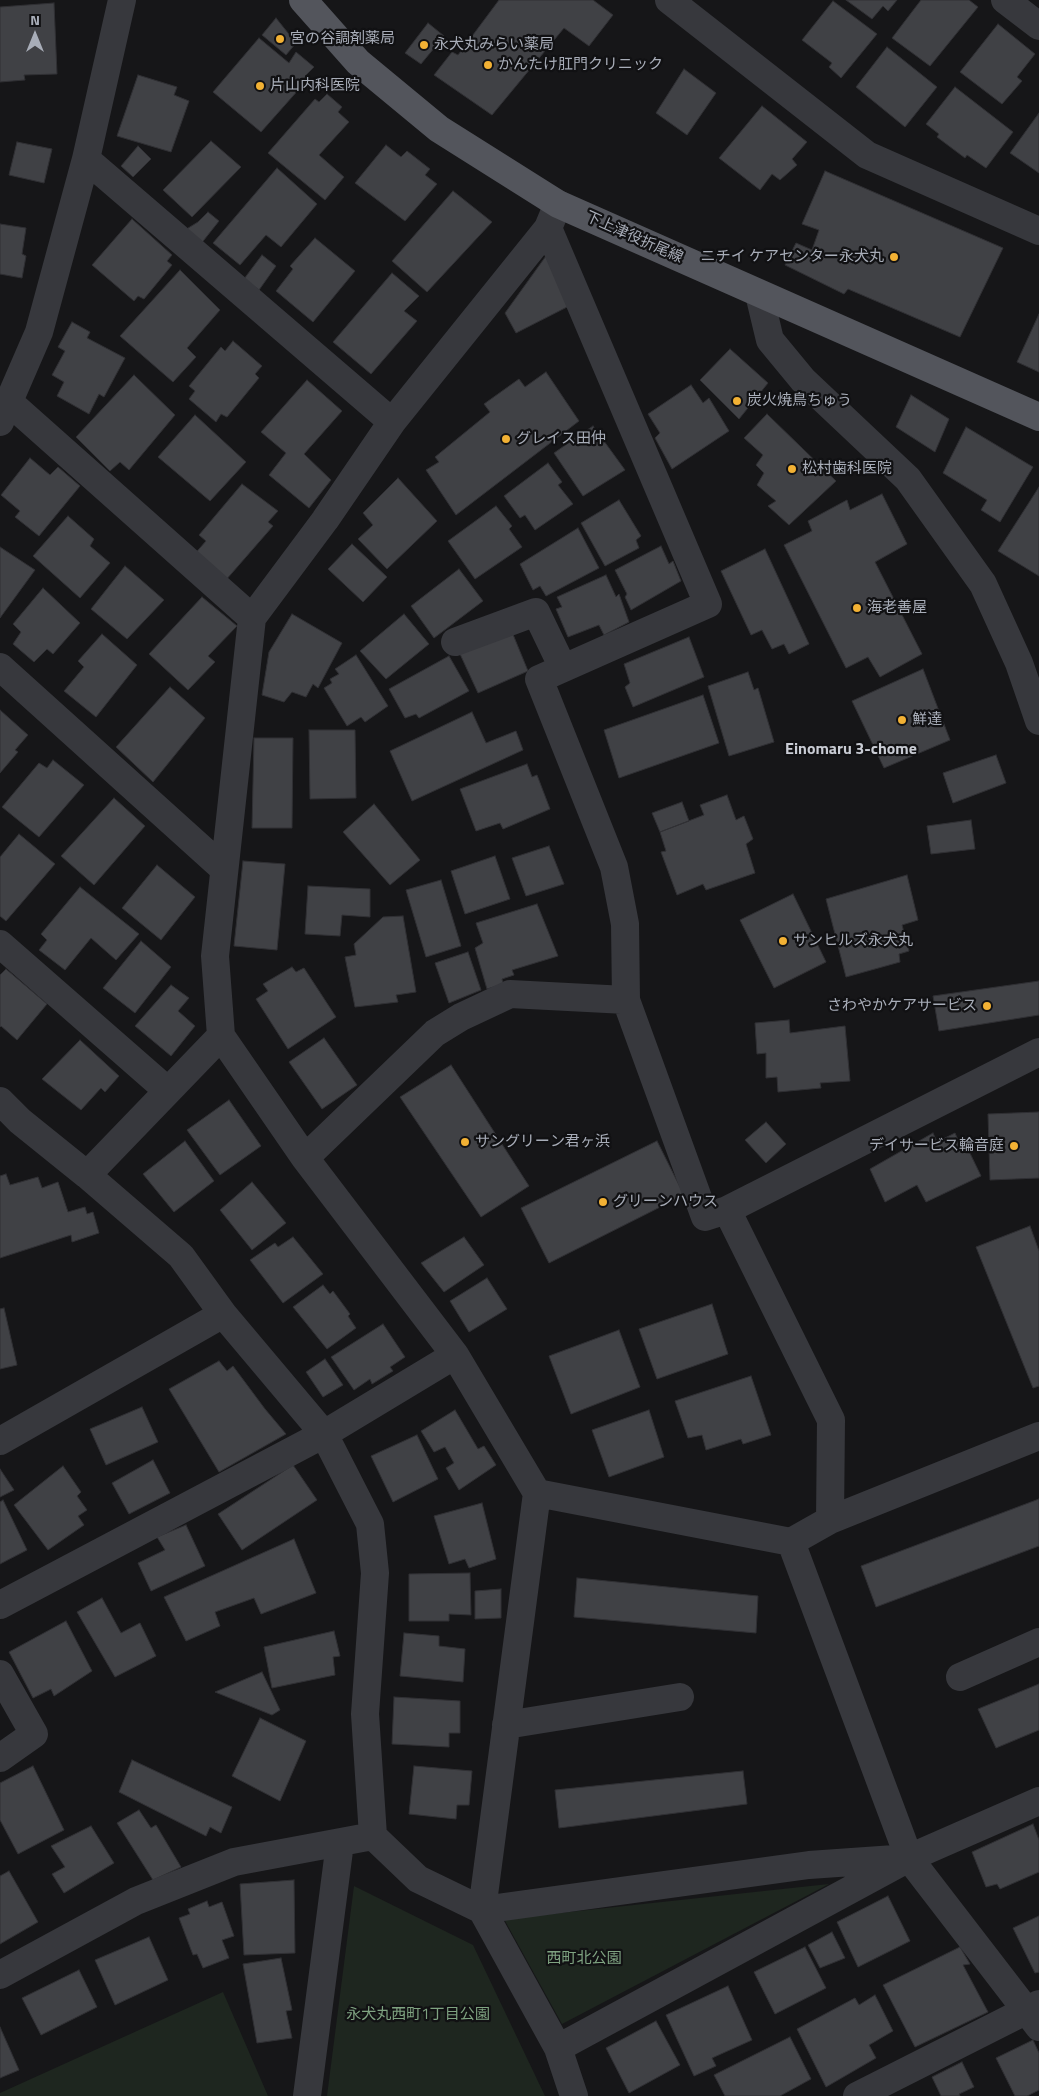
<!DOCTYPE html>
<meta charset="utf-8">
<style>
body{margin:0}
#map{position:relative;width:1039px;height:2096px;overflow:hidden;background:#161618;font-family:"Titillium Web",sans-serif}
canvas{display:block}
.north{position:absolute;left:10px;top:10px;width:50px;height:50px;-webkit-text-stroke:4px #111113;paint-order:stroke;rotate:0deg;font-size:14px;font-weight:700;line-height:20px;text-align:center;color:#a8adb8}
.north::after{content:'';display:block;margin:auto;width:18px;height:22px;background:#a8adb8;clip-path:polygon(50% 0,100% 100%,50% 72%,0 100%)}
</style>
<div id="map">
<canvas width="1039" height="2096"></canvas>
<div class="north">N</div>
</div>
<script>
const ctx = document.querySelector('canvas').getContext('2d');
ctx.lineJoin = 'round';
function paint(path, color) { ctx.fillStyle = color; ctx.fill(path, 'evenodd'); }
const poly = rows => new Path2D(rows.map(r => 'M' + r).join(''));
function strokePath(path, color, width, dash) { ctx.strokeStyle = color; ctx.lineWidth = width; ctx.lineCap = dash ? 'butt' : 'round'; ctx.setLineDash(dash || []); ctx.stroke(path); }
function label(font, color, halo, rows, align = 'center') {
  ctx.font = font + ' "Titillium Web","Noto Sans JP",sans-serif'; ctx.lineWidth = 4.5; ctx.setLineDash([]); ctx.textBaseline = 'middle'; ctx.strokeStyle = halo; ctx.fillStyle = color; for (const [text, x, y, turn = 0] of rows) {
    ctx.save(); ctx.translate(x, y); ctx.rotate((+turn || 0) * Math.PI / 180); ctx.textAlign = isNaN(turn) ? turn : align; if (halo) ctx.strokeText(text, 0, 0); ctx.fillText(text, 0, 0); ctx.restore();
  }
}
paint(poly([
 [829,1884,562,2024,504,1919],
 [354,1886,473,1945,545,2096,327,2096],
 [223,1992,268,2096,0,2096,0,2093]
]), '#1e261f');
const building = poly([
 [499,0,593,0,613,15,589,46,564,28,492,115,434,75,452,52,458,55,499,0],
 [846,0,897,0,888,11,883,6,872,19,846,0],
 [921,0,969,0,978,7,930,66,892,38,921,0],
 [833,1,877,34,841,78,829,67,832,63,802,40,833,1],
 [54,3,57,74,24,75,25,80,0,82,0,7,54,3],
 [276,18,296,43,286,55,262,35,276,18],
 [428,23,444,36,421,64,405,53,428,23],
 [998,24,1035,54,1017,77,1022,81,1002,104,960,72,998,24],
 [259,38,289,63,296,52,314,67,305,76,308,79,261,132,213,92,259,38],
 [887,47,937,87,905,127,856,87,887,47],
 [684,69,716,93,687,135,656,113,684,69],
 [138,75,177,87,174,95,189,101,171,152,117,136,138,75],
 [955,87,1013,132,986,168,967,155,965,158,937,137,939,134,926,124,955,87],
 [327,94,342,107,338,112,349,122,319,155,344,177,325,200,268,153,315,99,319,102,327,94],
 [762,106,807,142,792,159,797,165,780,180,772,174,760,190,719,158,762,106],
 [1039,113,1039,173,1010,153,1039,113],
 [211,141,241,167,192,217,163,190,211,141],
 [17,142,52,149,44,183,9,175,17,142],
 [386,145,401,157,407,151,430,169,425,175,437,184,405,221,355,183,386,145],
 [138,146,151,159,133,177,121,166,138,146],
 [277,168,317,204,281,247,266,235,240,265,213,243,277,168],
 [825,171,1003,248,960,337,848,289,844,294,785,265,796,243,812,250,819,230,802,224,825,171],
 [453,191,492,222,427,292,392,261,453,191],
 [208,212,219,221,200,245,185,230,198,222,208,212],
 [132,219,172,255,167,261,172,265,144,299,138,296,134,301,92,265,132,219],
 [0,224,26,228,22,254,26,256,22,278,0,274,0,224],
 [315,238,355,271,313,322,276,291,293,269,290,266,315,238],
 [262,255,276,266,259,290,244,279,262,255],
 [546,256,569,306,516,333,505,313,546,256],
 [180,270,220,310,187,348,196,357,173,382,120,336,180,270],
 [392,273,419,296,404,311,417,321,371,374,333,342,392,273],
 [1039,314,1039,372,1017,362,1039,314],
 [72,322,90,332,87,338,125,358,104,397,99,394,89,414,57,396,64,382,52,375,65,351,58,347,72,322],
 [233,341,262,366,255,374,259,378,227,417,221,414,216,422,189,399,195,391,189,386,221,347,225,351,233,341],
 [730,349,768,383,739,419,700,380,730,349],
 [546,372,579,421,456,515,426,470,439,462,435,457,490,412,484,404,519,379,525,387,546,372],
 [134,375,175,415,129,470,120,462,110,471,76,437,134,375],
 [307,380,342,411,304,454,331,480,309,508,269,475,286,453,261,432,307,380],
 [691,385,703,403,709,398,729,431,672,469,655,438,660,433,648,414,691,385],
 [911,395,949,419,935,452,896,427,911,395],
 [767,414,836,481,789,525,768,506,776,501,757,485,764,473,756,465,763,455,744,438,767,414],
 [195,415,246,462,210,501,158,457,195,415],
 [593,426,625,470,583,496,554,453,593,426],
 [966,427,1033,467,1000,522,981,510,987,500,943,473,966,427],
 [30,458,50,475,58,467,80,486,39,536,15,517,20,511,1,495,30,458],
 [548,463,562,482,558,485,573,504,535,530,525,515,520,518,504,496,548,463],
 [398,478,437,521,387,569,358,539,373,525,363,513,398,478],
 [242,484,278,511,268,522,273,526,225,581,193,556,206,541,199,535,242,484],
 [1039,487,1039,576,998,551,1039,487],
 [882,494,907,544,875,562,922,654,880,677,868,657,846,668,784,545,812,531,808,521,847,500,850,510,882,494],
 [619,500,641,536,636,540,639,548,605,566,581,523,619,500],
 [496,506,512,526,509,529,522,547,475,579,448,541,496,506],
 [68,516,94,539,90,546,110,563,80,598,33,556,68,516],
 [578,528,599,568,546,596,540,586,533,590,520,564,578,528],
 [352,544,387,577,363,602,328,569,352,544],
 [661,546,669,564,673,561,681,581,631,610,625,597,627,594,615,570,661,546],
 [0,547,35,570,0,618,0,547],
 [765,549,809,644,789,654,784,644,772,649,762,630,751,635,721,571,765,549],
 [125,566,164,600,127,639,91,609,125,566],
 [459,569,483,601,434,638,411,606,459,569],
 [606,575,616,597,619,594,629,622,604,635,599,625,568,637,556,609,562,607,557,597,606,575],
 [43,588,80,623,53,654,47,649,34,662,13,644,21,632,13,624,43,588],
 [202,597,237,626,208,656,215,662,188,690,149,654,202,597],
 [292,614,342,643,318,688,313,684,306,697,292,692,284,702,262,695,269,652,292,614],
 [404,614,429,644,386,679,360,651,404,614],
 [512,632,528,671,478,693,460,654,512,632],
 [102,634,137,665,96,717,64,691,84,667,78,661,102,634],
 [689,637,704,677,633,707,625,687,630,683,624,664,689,637],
 [356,655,388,706,365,722,361,717,347,726,324,688,332,683,330,679,339,674,335,669,356,655],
 [449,656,469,691,419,718,416,714,405,718,389,689,449,656],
 [923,669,950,740,884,768,852,701,923,669],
 [748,672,754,690,758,688,774,742,729,756,708,686,748,672],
 [170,687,205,718,153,782,116,747,170,687],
 [703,695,719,743,619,778,604,730,703,695],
 [0,710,28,735,15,750,18,752,0,773,0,710],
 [472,712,486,743,516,731,523,750,412,801,390,751,472,712],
 [309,730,355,730,356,798,310,799,309,730],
 [254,738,293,738,292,828,252,828,254,738],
 [996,755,1006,783,953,803,943,773,996,755],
 [53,760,84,785,39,837,2,807,39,763,47,768,53,760],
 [527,764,532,777,537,775,550,809,503,829,500,823,476,831,460,789,527,764],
 [727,795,736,820,744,816,753,839,746,844,755,873,706,890,703,884,677,895,661,852,666,851,660,832,704,815,700,805,727,795],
 [114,798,145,826,94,885,61,856,114,798],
 [682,802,689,821,660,832,652,813,682,802],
 [374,804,420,860,390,885,343,832,374,804],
 [971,820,975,849,931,854,927,826,971,820],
 [19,834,55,864,6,921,0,916,0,857,19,834],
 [549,846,564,884,526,896,512,858,549,846],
 [495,856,510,899,465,914,451,871,495,856],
 [243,861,285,864,277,950,234,946,243,861],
 [157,865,195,897,161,940,122,908,157,865],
 [907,875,918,920,902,925,909,951,899,954,900,962,846,977,826,899,907,875],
 [441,880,461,946,426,957,406,890,441,880],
 [308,886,370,889,370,917,342,915,340,936,305,934,308,886],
 [80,887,139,934,116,960,91,938,65,970,39,950,47,940,41,934,80,887],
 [793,894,826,962,774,988,740,920,793,894],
 [537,904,558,956,512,970,514,975,502,979,503,984,487,989,475,948,483,943,476,923,537,904],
 [403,916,416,992,396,995,398,1002,355,1007,345,957,356,955,354,944,383,917,403,916],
 [141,941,171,967,135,1013,103,988,141,941],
 [468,952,481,990,449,1003,435,963,468,952],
 [292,967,296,972,304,968,336,1017,288,1049,256,999,268,991,263,984,292,967],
 [6,969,47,1004,17,1040,1,1026,0,1027,0,975,6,969],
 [1039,981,1039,1015,939,1031,933,996,1039,981],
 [171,985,189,998,178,1011,195,1026,171,1056,135,1026,171,985],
 [789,1020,790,1033,845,1026,850,1081,820,1083,821,1088,778,1092,777,1077,766,1078,766,1053,757,1054,755,1023,789,1020],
 [324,1038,357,1085,322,1109,289,1062,324,1038],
 [80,1040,119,1076,105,1092,101,1088,81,1110,42,1079,80,1040],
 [451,1065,529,1186,481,1217,400,1097,451,1065],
 [229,1100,261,1146,220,1175,187,1130,229,1100],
 [1039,1112,1039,1178,990,1180,988,1114,1039,1112],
 [766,1122,786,1144,766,1163,745,1140,766,1122],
 [933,1133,937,1142,955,1133,961,1147,966,1145,981,1176,926,1202,917,1185,885,1202,870,1169,933,1133],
 [185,1141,214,1181,174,1212,143,1174,185,1141],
 [657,1141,684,1195,549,1263,521,1208,657,1141],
 [6,1174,10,1185,38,1177,42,1188,58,1182,68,1212,85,1207,87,1214,93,1212,99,1233,72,1242,71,1235,0,1258,0,1176,6,1174],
 [252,1182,286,1223,252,1250,220,1210,252,1182],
 [1030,1226,1039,1251,1039,1386,1033,1388,976,1247,1030,1226],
 [293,1237,323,1274,283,1303,250,1260,275,1243,278,1247,293,1237],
 [464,1237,484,1265,444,1292,421,1263,464,1237],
 [487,1278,507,1309,469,1332,450,1301,487,1278],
 [323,1285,330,1294,333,1291,350,1314,348,1316,356,1328,327,1349,293,1307,323,1285],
 [712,1304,728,1354,657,1379,639,1329,712,1304],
 [4,1308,17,1365,0,1369,0,1309,4,1308],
 [383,1324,405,1357,390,1367,393,1371,372,1384,370,1379,354,1390,331,1357,383,1324],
 [619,1330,640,1387,571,1414,549,1356,619,1330],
 [325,1359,343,1385,323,1397,306,1372,325,1359],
 [219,1361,227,1371,233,1366,265,1409,286,1434,219,1472,169,1389,219,1361],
 [751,1376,771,1435,743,1444,741,1439,706,1450,702,1435,688,1438,675,1401,751,1376],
 [142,1407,158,1442,106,1465,90,1429,142,1407],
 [455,1410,478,1449,484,1446,496,1465,459,1490,446,1468,454,1463,445,1447,434,1452,421,1431,455,1410],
 [649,1410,664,1457,609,1477,592,1430,649,1410],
 [417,1435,438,1479,393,1502,371,1456,417,1435],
 [153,1460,170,1493,129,1514,112,1483,153,1460],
 [293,1465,317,1500,242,1550,218,1514,293,1465],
 [63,1466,81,1492,77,1496,87,1510,78,1516,84,1525,48,1550,14,1505,63,1466],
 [0,1469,14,1490,0,1497,0,1469],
 [1039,1499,1039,1546,876,1607,861,1566,1039,1499],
 [3,1500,27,1550,0,1564,0,1502,3,1500],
 [482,1503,496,1559,469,1568,465,1559,449,1564,434,1516,482,1503],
 [186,1525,205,1566,151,1591,138,1563,165,1550,157,1537,186,1525],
 [294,1539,316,1593,261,1614,254,1598,215,1612,220,1626,186,1641,164,1597,294,1539],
 [470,1573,471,1615,449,1614,449,1621,409,1621,409,1574,470,1573],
 [577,1578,758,1596,756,1633,574,1617,577,1578],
 [501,1589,501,1618,475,1619,475,1591,501,1589],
 [102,1598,121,1633,140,1623,156,1656,115,1677,77,1612,102,1598],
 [66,1621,92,1671,54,1696,51,1689,33,1698,9,1652,66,1621],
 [334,1631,340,1656,333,1657,335,1675,272,1688,264,1647,334,1631],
 [404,1633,439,1636,439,1646,465,1649,463,1682,400,1676,404,1633],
 [262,1672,280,1710,272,1715,215,1692,262,1672],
 [1039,1684,1039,1730,996,1748,978,1709,1039,1684],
 [394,1697,460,1701,460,1733,449,1733,449,1747,392,1744,394,1697],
 [260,1718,306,1741,280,1801,232,1776,260,1718],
 [132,1760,232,1807,221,1833,210,1827,206,1836,119,1792,132,1760],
 [33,1766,64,1830,18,1854,0,1820,0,1783,33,1766],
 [414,1766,472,1771,469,1805,457,1805,456,1819,409,1814,414,1766],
 [743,1771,747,1804,559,1828,555,1790,743,1771],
 [139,1810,151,1828,156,1825,181,1867,153,1880,117,1823,139,1810],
 [1033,1824,1039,1840,1039,1872,1000,1889,997,1884,986,1887,972,1852,1033,1824],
 [91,1826,114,1863,64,1893,52,1874,65,1867,51,1846,91,1826],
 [9,1871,38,1922,0,1944,0,1876,9,1871],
 [294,1880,295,1953,244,1955,240,1884,294,1880],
 [888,1896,910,1941,858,1967,837,1922,888,1896],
 [207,1901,209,1907,222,1902,234,1936,222,1940,229,1958,203,1968,197,1954,193,1955,179,1918,190,1914,188,1909,207,1901],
 [1039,1916,1039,1972,1035,1973,1013,1928,1039,1916],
 [832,1932,845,1958,820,1968,808,1945,832,1932],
 [149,1937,168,1980,115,2005,95,1960,149,1937],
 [805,1947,826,1988,775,2014,754,1972,805,1947],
 [960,1947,970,1964,963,1965,988,2012,915,2047,883,1985,960,1947],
 [281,1958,292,2010,286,2011,292,2038,257,2043,243,1964,281,1958],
 [79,1970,97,2007,41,2035,22,1998,79,1970],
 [728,1986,752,2040,712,2058,716,2066,694,2076,666,2015,728,1986],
 [875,1995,893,2031,869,2045,876,2058,826,2087,797,2029,855,1998,859,2005,875,1995],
 [656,2021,680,2065,629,2093,606,2048,656,2021],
 [0,2027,19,2070,0,2078,0,2027],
 [790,2037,811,2079,780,2096,725,2096,714,2075,790,2037],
 [1033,2040,1039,2053,1039,2090,1027,2096,1015,2096,996,2058,1033,2040],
 [962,2062,974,2087,959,2094,960,2096,941,2096,932,2077,962,2062]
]);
paint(building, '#404145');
strokePath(building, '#303034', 1);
strokePath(poly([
 [669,0,867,155,1039,231],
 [1005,0,1039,26],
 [86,159,392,422],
 [558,204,548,228,392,422,325,520,252,618,215,956,221,1036,305,1158,455,1355,537,1493,482,1910,558,2048,574,2096],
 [548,228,708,604,539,679,614,867,625,924,626,1000,705,1217,727,1210,1039,1052],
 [759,294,770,340,803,380,908,479,983,584,1019,663,1039,721],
 [9,402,252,618],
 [0,422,39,332,86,159,122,0],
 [455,642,536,612,563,668],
 [0,667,224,869],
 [0,944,168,1091],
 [0,1101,20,1121,87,1175,181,1256,223,1314,324,1434,370,1524,375,1573,365,1714,373,1836,418,1879,482,1910,809,1865,909,1858],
 [305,1158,435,1033,461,1017,510,994,626,1000],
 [87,1175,221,1036],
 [727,1210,831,1420,830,1520],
 [0,1441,223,1314],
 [537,1493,791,1542,830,1520,1039,1436],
 [791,1542,909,1858,1039,2027],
 [0,1605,324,1434,455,1355],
 [0,1674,34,1734,0,1758],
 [960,1677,1039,1642],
 [506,1725,680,1697],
 [0,1975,136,1901,234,1862,373,1836],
 [558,2048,909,1858,1039,1801],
 [307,2096,340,1843],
 [857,2096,1039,2004]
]), '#37383d', 28);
strokePath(poly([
 [303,0,358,62,439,129,558,204,1039,417]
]), '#53555c', 28);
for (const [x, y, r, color] of [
 [280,39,5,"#f2b134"],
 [424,45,5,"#f2b134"],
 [488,65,5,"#f2b134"],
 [260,86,5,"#f2b134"],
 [894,257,5,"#f2b134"],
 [737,401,5,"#f2b134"],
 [506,439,5,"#f2b134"],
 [792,469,5,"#f2b134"],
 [857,608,5,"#f2b134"],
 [902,720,5,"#f2b134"],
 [783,941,5,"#f2b134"],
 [987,1006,5,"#f2b134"],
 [465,1142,5,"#f2b134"],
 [1014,1146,5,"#f2b134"],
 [603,1202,5,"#f2b134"]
]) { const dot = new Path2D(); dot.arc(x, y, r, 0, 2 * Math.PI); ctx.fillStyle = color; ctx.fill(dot); strokePath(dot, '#111113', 2); }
label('15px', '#a8adb8', '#111113', [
 ["宮の谷調剤薬局",290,39],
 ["永犬丸みらい薬局",434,45],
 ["かんたけ肛門クリニック",498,65],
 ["片山内科医院",270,86],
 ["ニチイ ケアセンター永犬丸",884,257,"right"],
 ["炭火焼鳥ちゅう",747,401],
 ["グレイス田仲",516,439],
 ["松村歯科医院",802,469],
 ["海老善屋",867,608],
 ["鮮達",912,720],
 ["サンヒルズ永犬丸",793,941],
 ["さわやかケアサービス",977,1006,"right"],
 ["サングリーン君ヶ浜",475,1142],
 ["デイサービス輪音庭",1004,1146,"right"],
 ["グリーンハウス",613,1202]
], 'left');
label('15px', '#a8adb8', '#111113', [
 ["下上津役折尾線",634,238,24]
]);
label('15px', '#7fa381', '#111113', [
 ["西町北公園",584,1959],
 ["永犬丸西町1丁目公園",418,2015]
]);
label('bold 16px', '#c9ccd4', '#111113', [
 ["Einomaru 3-chome",851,750]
]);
</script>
